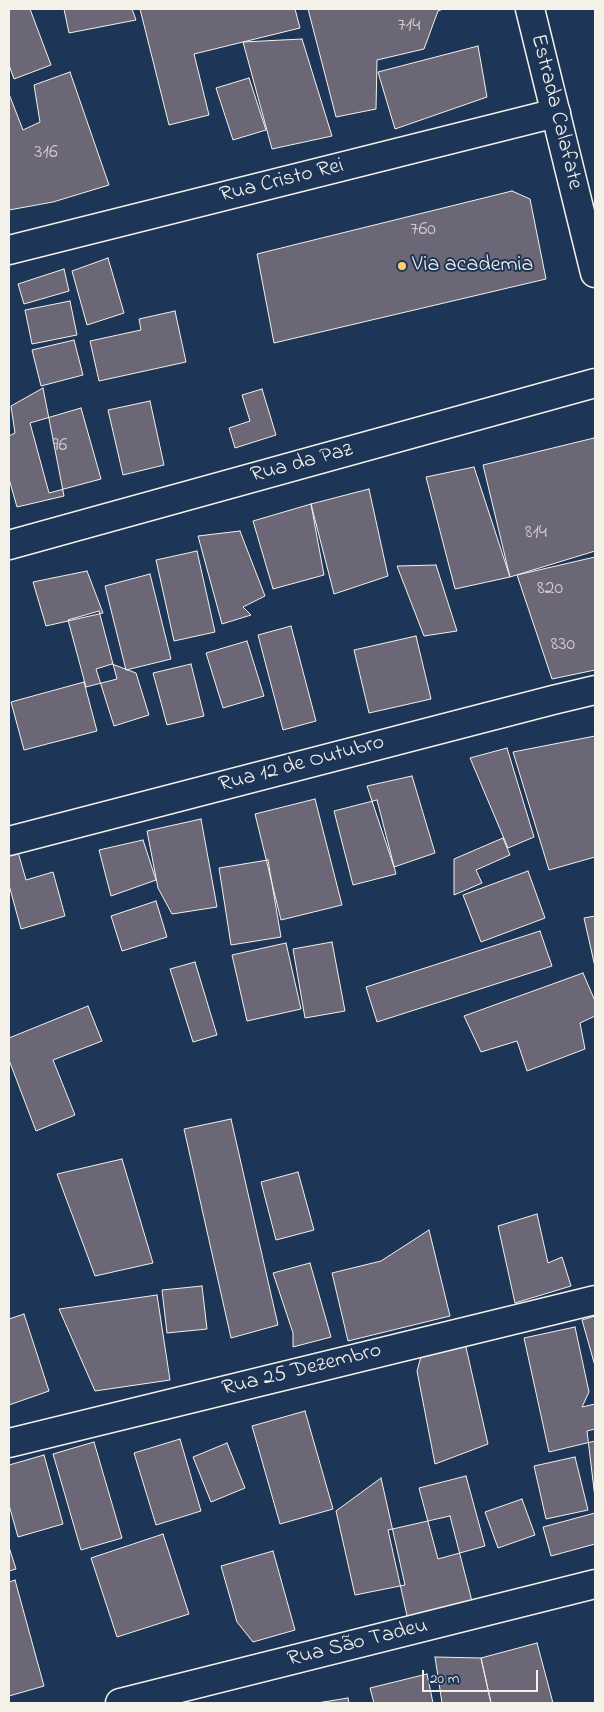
<!DOCTYPE html>
<meta charset="utf-8">
<style>
body{margin:0}
#map{position:relative;width:604px;height:1712px;overflow:hidden;background:#1d3557;font-family:"Indie Flower",sans-serif}
canvas{display:block}
.frame{position:absolute;inset:0;border:10px solid #f4f1e8;pointer-events:none}
.scale{position:absolute;left:422px;top:1670px;width:116px;height:22px;box-sizing:border-box;border:2px solid #f4f1e8;border-top:0;padding-left:6px;font-size:15px;line-height:18px;white-space:nowrap;color:#f4f1e8;-webkit-text-stroke:4px #1d3557;paint-order:stroke}
</style>
<div id="map">
<canvas width="604" height="1712"></canvas>
<div class="frame"></div>
<div class="scale">20 m</div>
</div>
<script>
const ctx = document.querySelector('canvas').getContext('2d');
ctx.lineJoin = 'round';
function paint(path, color) { ctx.fillStyle = color; ctx.fill(path, 'evenodd'); }
const poly = rows => new Path2D(rows.map(r => 'M' + r).join(''));
function strokePath(path, color, width, dash) { ctx.strokeStyle = color; ctx.lineWidth = width; ctx.lineCap = dash ? 'butt' : 'round'; ctx.setLineDash(dash || []); ctx.stroke(path); }
function label(font, color, halo, rows, align = 'center') {
  ctx.font = font + ' "Indie Flower",sans-serif'; ctx.lineWidth = 4; ctx.setLineDash([]); ctx.textBaseline = 'middle'; ctx.strokeStyle = halo; ctx.fillStyle = color; for (const [text, x, y, turn = 0] of rows) {
    ctx.save(); ctx.translate(x, y); ctx.rotate((+turn || 0) * Math.PI / 180); ctx.textAlign = isNaN(turn) ? turn : align; if (halo) ctx.strokeText(text, 0, 0); ctx.fillText(text, 0, 0); ctx.restore();
  }
}
const building = poly([
 [9,9,30,9,51,65,14,79,9,65,9,9],
 [64,9,132,9,136,20,69,33,64,9],
 [140,9,295,9,300,28,194,54,209,115,169,125,140,9],
 [308,9,443,9,438,11,424,49,377,60,376,109,336,117,308,9],
 [302,39,332,136,272,149,243,42,302,39],
 [478,46,487,97,395,129,378,72,478,46],
 [70,72,109,185,53,202,9,210,9,94,23,130,40,122,34,85,70,72],
 [249,78,266,130,233,140,216,88,249,78],
 [512,191,530,199,546,279,274,343,257,254,512,191],
 [108,258,124,313,87,325,72,271,108,258],
 [64,269,69,291,24,304,18,284,64,269],
 [70,301,77,335,32,344,25,310,70,301],
 [175,311,186,362,99,381,90,341,141,330,139,319,175,311],
 [74,340,83,375,41,386,32,350,74,340],
 [43,388,64,496,17,507,9,479,9,436,15,433,11,406,43,388],
 [262,389,276,435,235,448,229,428,250,421,242,395,262,389],
 [150,401,164,465,123,475,108,410,150,401],
 [81,408,101,479,49,493,30,423,81,408],
 [594,438,595,442,595,551,510,577,483,465,594,438],
 [474,467,510,577,455,589,426,477,474,467],
 [369,489,388,576,334,594,311,504,369,489],
 [311,504,324,575,273,589,253,521,311,504],
 [240,531,265,596,243,607,251,615,222,624,198,536,240,531],
 [197,551,215,632,174,641,156,560,197,551],
 [595,557,595,670,552,679,517,575,595,557],
 [436,565,457,631,424,636,397,566,436,565],
 [87,571,103,613,46,626,33,582,87,571],
 [150,574,171,659,126,670,105,586,150,574],
 [99,611,117,679,86,687,68,620,99,611],
 [291,626,316,721,283,730,258,635,291,626],
 [416,636,431,699,369,713,354,650,416,636],
 [247,641,264,696,223,708,206,653,247,641],
 [112,664,136,673,149,715,114,726,96,669,112,664],
 [191,664,204,716,167,725,153,673,191,664],
 [84,682,97,731,24,750,11,702,84,682],
 [595,736,595,857,549,870,513,752,595,736],
 [507,748,534,837,508,848,470,758,507,748],
 [412,776,435,853,394,867,367,786,412,776],
 [315,799,342,905,281,920,255,814,315,799],
 [377,800,396,874,353,885,334,811,377,800],
 [201,819,217,907,172,914,158,888,147,831,201,819],
 [503,838,510,855,476,870,482,883,454,895,454,859,503,838],
 [143,840,156,880,111,896,99,850,143,840],
 [18,852,26,880,53,872,65,916,21,929,9,885,9,854,18,852],
 [268,860,281,937,231,945,219,868,268,860],
 [528,871,545,918,481,942,463,895,528,871],
 [156,901,167,937,122,951,111,916,156,901],
 [595,916,595,967,584,918,595,916],
 [540,931,552,966,377,1022,366,987,540,931],
 [332,942,345,1011,305,1018,293,949,332,942],
 [286,943,301,1009,247,1021,232,955,286,943],
 [195,962,217,1035,193,1042,170,969,195,962],
 [583,973,595,1001,595,1016,580,1023,585,1049,527,1071,517,1041,481,1052,464,1016,583,973],
 [88,1006,102,1041,53,1060,75,1115,36,1131,9,1060,9,1038,88,1006],
 [231,1119,278,1325,231,1338,184,1129,231,1119],
 [122,1159,153,1263,95,1276,57,1174,122,1159],
 [298,1172,314,1230,276,1240,261,1182,298,1172],
 [537,1214,548,1263,562,1257,571,1286,515,1303,498,1226,537,1214],
 [429,1230,450,1316,348,1341,332,1273,381,1261,429,1230],
 [310,1263,331,1337,293,1347,293,1333,273,1273,310,1263],
 [202,1286,207,1329,167,1333,162,1290,202,1286],
 [157,1295,170,1380,95,1391,59,1309,157,1295],
 [24,1314,49,1391,9,1405,9,1319,24,1314],
 [595,1316,595,1366,582,1320,595,1316],
 [575,1327,589,1392,582,1407,595,1404,595,1441,549,1452,524,1338,575,1327],
 [465,1343,488,1444,435,1464,417,1371,422,1353,465,1343],
 [305,1411,333,1509,280,1524,252,1426,305,1411],
 [595,1429,595,1498,587,1431,595,1429],
 [180,1439,201,1511,156,1525,134,1453,180,1439],
 [94,1442,122,1538,81,1550,53,1454,94,1442],
 [227,1443,245,1488,211,1502,193,1457,227,1443],
 [44,1455,63,1524,18,1537,9,1505,9,1465,44,1455],
 [575,1457,588,1510,546,1519,534,1466,575,1457],
 [466,1476,485,1546,438,1559,419,1488,466,1476],
 [381,1478,405,1585,355,1595,336,1511,381,1478],
 [522,1499,535,1535,498,1548,485,1512,522,1499],
 [595,1513,595,1544,551,1556,543,1527,595,1513],
 [450,1516,474,1609,408,1620,388,1530,450,1516],
 [163,1534,189,1614,117,1637,91,1558,163,1534],
 [9,1547,16,1569,9,1571,9,1547],
 [273,1551,295,1630,253,1642,237,1622,221,1566,273,1551],
 [15,1580,44,1686,9,1696,9,1582,15,1580],
 [537,1643,553,1703,491,1703,481,1658,537,1643],
 [435,1657,481,1658,491,1703,442,1703,435,1657],
 [427,1674,433,1703,374,1703,370,1688,427,1674],
 [348,1698,349,1703,317,1703,348,1698]
]);
paint(building, '#6b6777');
strokePath(building, '#f4f1e8', 1);
const minor = poly([
 [9,250,556,113],
 [9,545,595,383],
 [9,841,553,700,595,690],
 [9,1443,595,1300],
 [120,1703,595,1584]
]);
const tertiary = poly([
 [530,9,595,273]
]);
strokePath(minor, '#f4f1e8', 31);
strokePath(tertiary, '#f4f1e8', 31);
strokePath(minor, '#1d3557', 28);
strokePath(tertiary, '#1d3557', 28);
for (const [x, y, r, color] of [
 [402,266,5,"#ffd166"]
]) { const dot = new Path2D(); dot.arc(x, y, r, 0, 2 * Math.PI); ctx.fillStyle = color; ctx.fill(dot); strokePath(dot, '#1d3557', 2); }
label('20px', '#d2cecc', null, [
 ["714",409,27],
 ["316",46,154],
 ["760",423,231],
 ["96",60,447],
 ["814",536,534],
 ["820",550,590],
 ["830",563,646]
]);
label('22px', '#f4f1e8', '#1d3557', [
 ["Estrada Calafate",555,112,76],
 ["Rua Cristo Rei",282,182,-14],
 ["Rua da Paz",302,464,-15],
 ["Rua 12 de Outubro",302,765,-15],
 ["Rua 25 Dezembro",302,1371,-14],
 ["Rua São Tadeu",358,1644,-14]
]);
label('22px', '#f4f1e8', '#1d3557', [
 ["Via academia",412,266]
], 'left');
</script>
